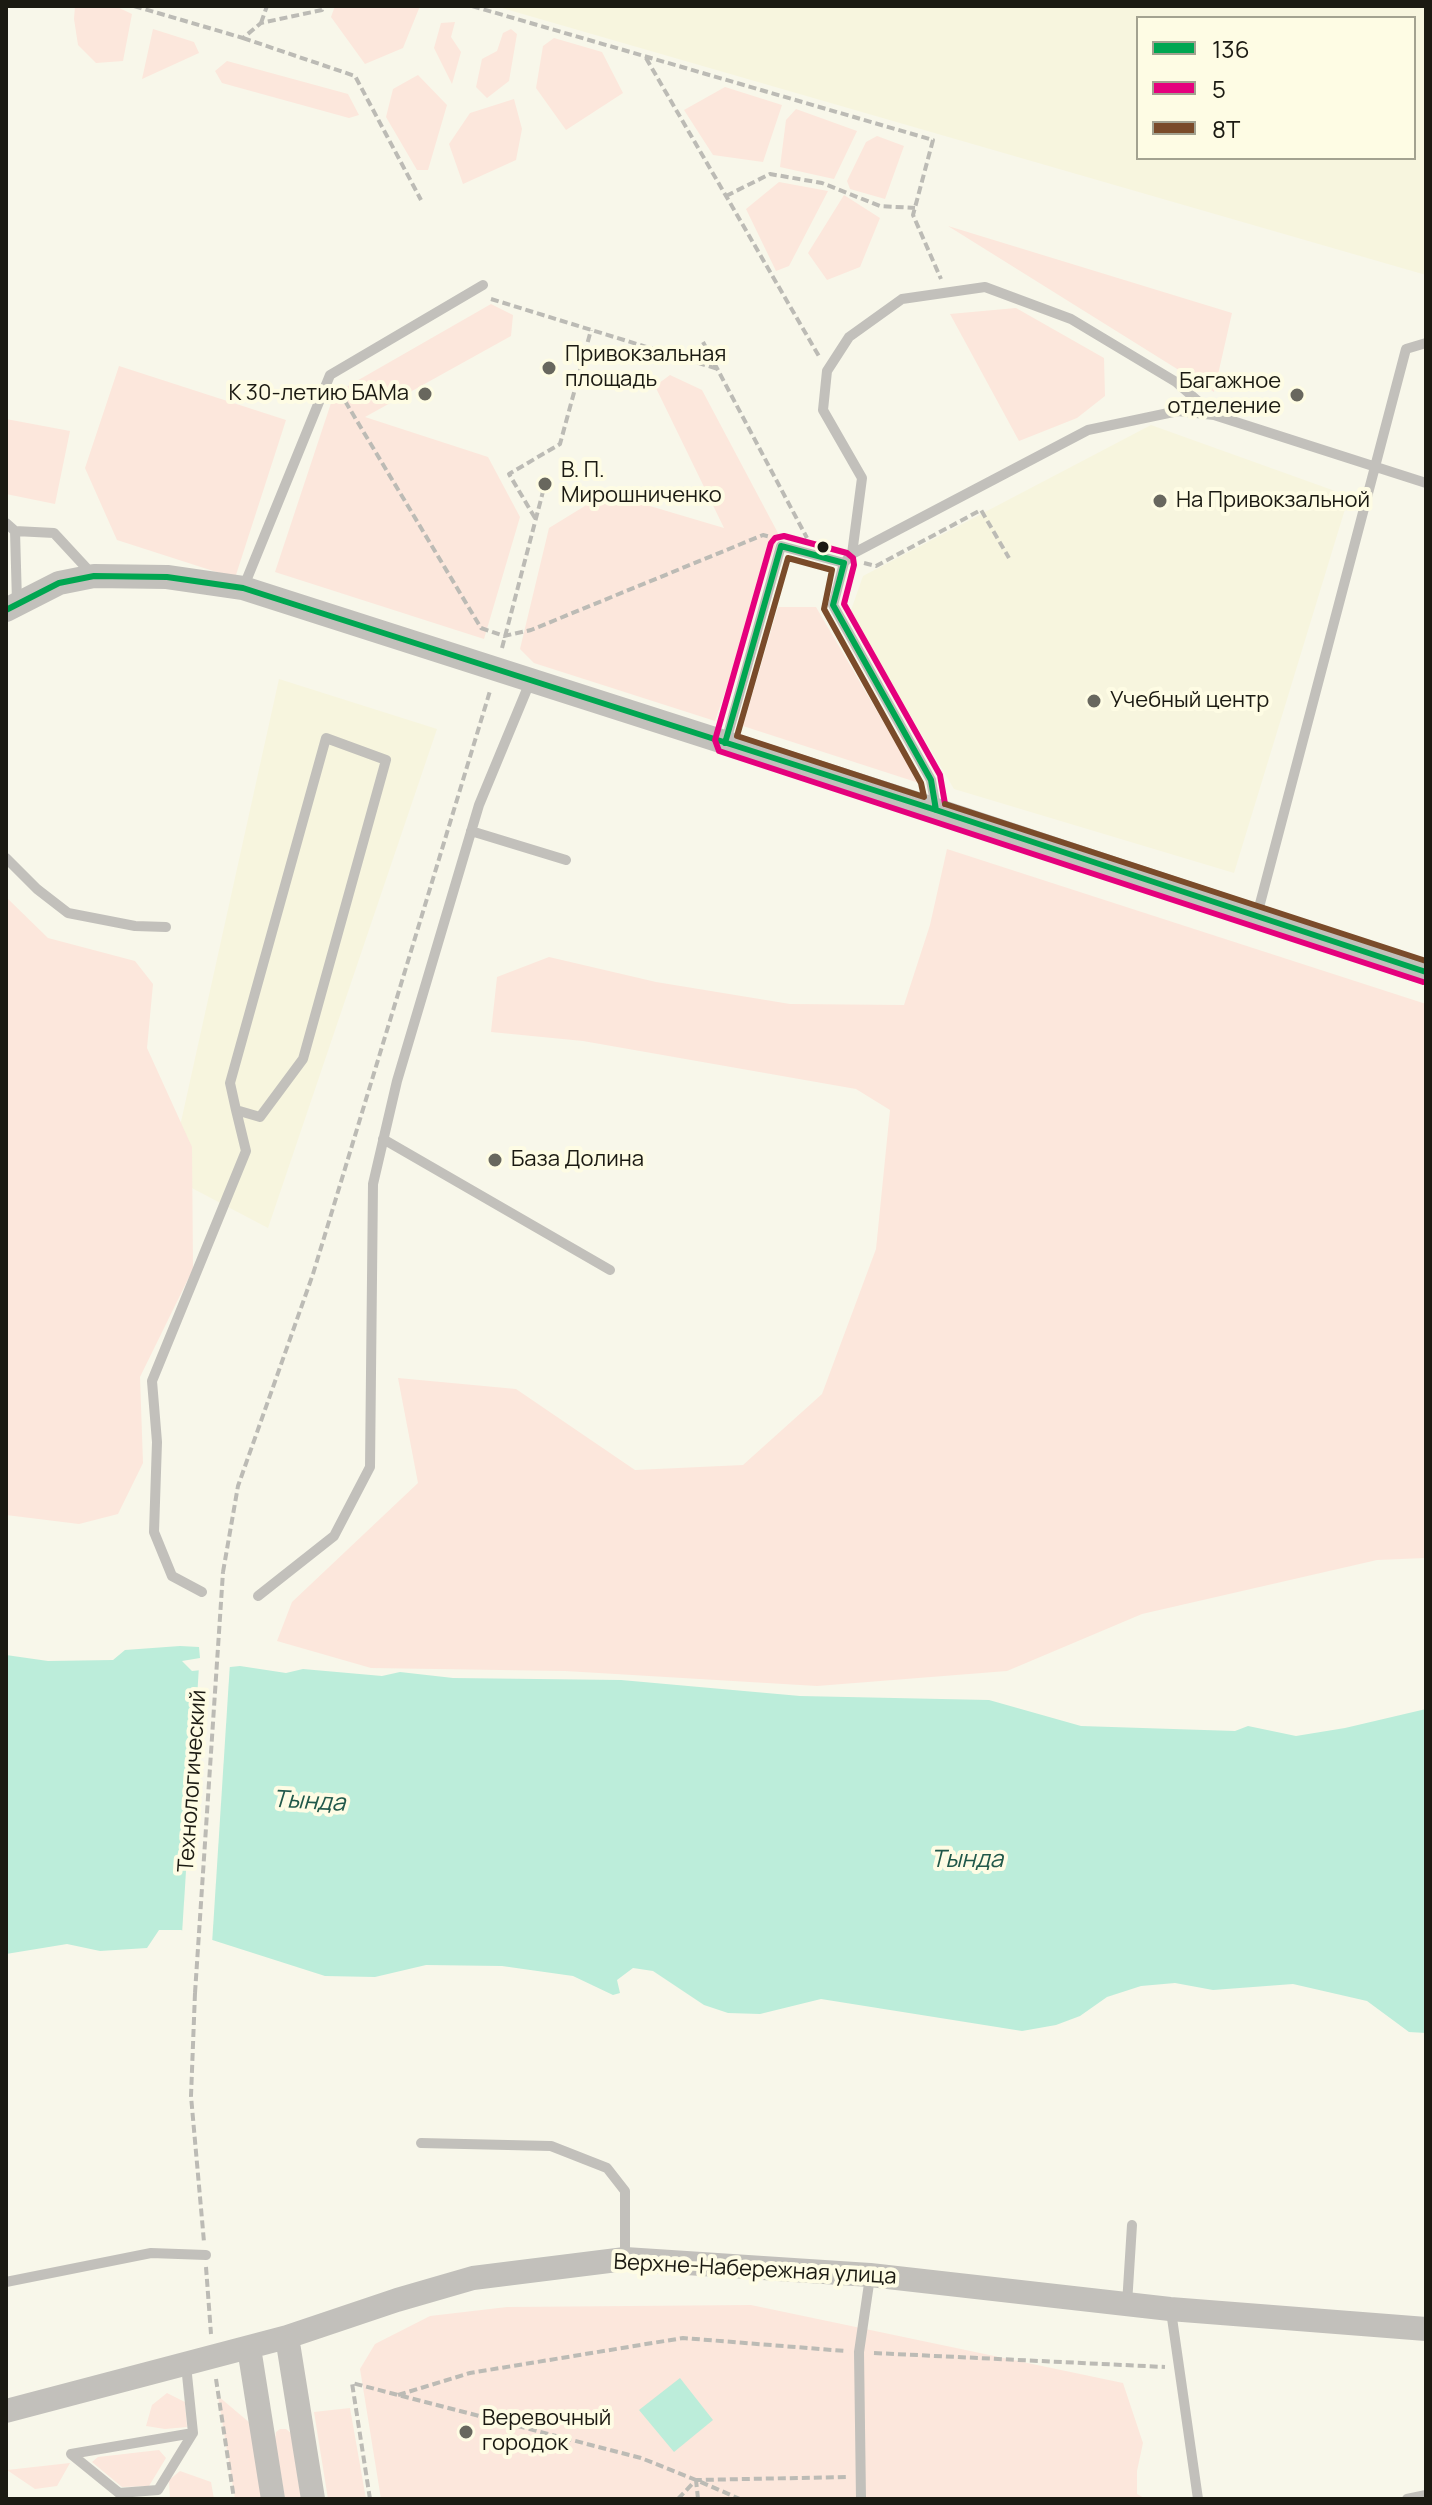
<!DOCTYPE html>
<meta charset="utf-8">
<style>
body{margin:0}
#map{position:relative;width:1432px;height:2505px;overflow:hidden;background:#f8f7ea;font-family:Manrope,sans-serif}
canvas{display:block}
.frame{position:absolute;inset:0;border:8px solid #1b1a12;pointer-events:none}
.legend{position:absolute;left:1136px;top:16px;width:280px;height:144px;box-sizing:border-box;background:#fefce4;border:2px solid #a3a290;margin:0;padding:10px 14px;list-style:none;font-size:24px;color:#1b1a12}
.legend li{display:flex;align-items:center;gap:16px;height:40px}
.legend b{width:40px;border:2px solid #a3a290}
</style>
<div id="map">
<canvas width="1432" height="2505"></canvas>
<div class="frame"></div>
<ul class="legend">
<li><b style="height:10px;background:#00a651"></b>136</li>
<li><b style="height:10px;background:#e5007d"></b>5</li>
<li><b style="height:10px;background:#7a4b2a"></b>8Т</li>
</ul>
</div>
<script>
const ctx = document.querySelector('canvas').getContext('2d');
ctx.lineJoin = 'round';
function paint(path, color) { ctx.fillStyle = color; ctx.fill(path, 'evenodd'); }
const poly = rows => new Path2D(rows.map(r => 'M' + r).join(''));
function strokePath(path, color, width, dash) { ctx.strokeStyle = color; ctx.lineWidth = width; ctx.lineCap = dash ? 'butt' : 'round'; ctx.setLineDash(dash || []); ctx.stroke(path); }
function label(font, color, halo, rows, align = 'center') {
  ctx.font = font + ' Manrope,sans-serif'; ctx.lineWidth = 8; ctx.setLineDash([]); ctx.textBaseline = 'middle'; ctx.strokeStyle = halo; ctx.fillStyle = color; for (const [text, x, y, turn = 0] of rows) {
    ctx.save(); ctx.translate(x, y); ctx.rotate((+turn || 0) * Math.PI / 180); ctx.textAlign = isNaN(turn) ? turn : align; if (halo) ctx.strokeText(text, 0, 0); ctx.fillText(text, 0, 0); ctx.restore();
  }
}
paint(poly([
 [495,6,1426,6,1426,275],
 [1138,18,1414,18,1414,158,1138,158],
 [1151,425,1349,496,1234,873,954,789,850,613,863,576],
 [279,679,437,729,268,1228,169,1176]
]), '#f7f5de');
paint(poly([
 [75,6,115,6,132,14,123,61,96,63,78,45,74,19],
 [335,6,420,6,403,48,365,64,331,17],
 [455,22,451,37,461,52,452,84,434,48,441,23],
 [153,29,194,42,199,53,142,79],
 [511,29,517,34,509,81,487,98,476,87,482,59,497,51,503,33],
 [554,38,602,52,623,93,566,130,536,88,543,46],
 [227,61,348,94,359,115,349,118,222,83,215,71],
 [418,75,447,105,428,170,417,170,386,117,393,89],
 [725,87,782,105,763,162,713,155,684,110],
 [514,99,522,129,516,160,463,184,449,144,470,113],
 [796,109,857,131,834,179,780,167,786,120],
 [877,136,904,146,885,199,850,189,847,181,866,142],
 [779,182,828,191,789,266,776,271,746,209],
 [844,195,880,218,860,267,827,280,808,253],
 [948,226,1232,313,1214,392],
 [491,304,513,315,511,336,365,417,488,457,520,517,484,639,275,572,334,394],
 [1016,308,1104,358,1105,396,1077,418,1019,441,950,314],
 [119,366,286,420,235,578,117,540,85,468],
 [670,375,702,390,779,535,715,721,534,663,520,649,549,528,606,493,724,528,655,386],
 [6,419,70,431,55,504,6,494],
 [778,607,816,607,919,783,743,726],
 [947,849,1426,1004,1426,1558,1377,1560,1142,1614,1007,1671,817,1686,565,1671,371,1668,277,1641,292,1602,418,1483,398,1378,516,1389,635,1470,743,1465,822,1394,876,1249,890,1110,856,1089,583,1041,491,1032,497,977,549,957,656,982,790,1004,904,1005,930,925],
 [6,897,48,938,135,961,153,984,147,1048,192,1147,193,1269,140,1377,143,1463,118,1514,79,1524,6,1515],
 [751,2305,1123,2383,1143,2443,1137,2471,1137,2494,1146,2499,381,2499,360,2369,375,2344,430,2316,507,2307],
 [167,2393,185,2402,187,2427,165,2429,146,2426,152,2405],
 [218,2396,250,2423,263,2499,235,2499],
 [350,2408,366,2499,328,2499,314,2412],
 [280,2429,286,2429,291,2433,301,2499,285,2499,275,2439,276,2432],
 [159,2450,166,2458,149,2486,122,2487,92,2462,98,2457],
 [70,2463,57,2486,35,2489,7,2470],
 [180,2471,211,2482,214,2499,170,2499,169,2480]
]), '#fce7dc');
paint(poly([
 [180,1646,199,1647,200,1658,182,1661,192,1671,240,1666,286,1673,303,1669,382,1676,400,1672,453,1678,621,1680,800,1696,989,1700,1081,1726,1235,1731,1248,1726,1296,1736,1345,1728,1426,1709,1426,2033,1409,2032,1367,2001,1293,1984,1213,1990,1175,1983,1141,1986,1107,1997,1080,2016,1056,2025,1022,2031,821,1999,760,2014,728,2013,704,2005,653,1971,633,1968,617,1980,620,1993,613,1995,573,1976,502,1966,426,1965,375,1977,325,1976,181,1930,159,1930,147,1948,100,1951,67,1944,6,1954,6,1655,48,1661,113,1660,125,1650],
 [680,2378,713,2420,674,2452,639,2410]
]), '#bcedda');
paint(poly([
 [230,1663,212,1944,182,1934,199,1666]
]), '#f8f7ea');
strokePath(poly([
 [134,6,243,38,261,23,322,10,323,6],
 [472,6,933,140,913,215,941,279],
 [261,23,267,6],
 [243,38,355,76,421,200],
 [646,58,820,358],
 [726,196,770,174,822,183,880,206,915,208],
 [491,299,718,369],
 [703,342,807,538],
 [339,391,481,628,504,636,531,630,763,535,771,537],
 [535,518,509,474,560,444,591,330],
 [864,563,876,566,981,510,1009,558],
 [502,648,545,484],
 [223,1572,238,1486,313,1274,490,691],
 [195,1993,191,2096,204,2242],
 [206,2267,211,2334],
 [874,2353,1165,2367],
 [216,2379,234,2499],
 [398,2395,470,2373,683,2338,845,2351],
 [370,2499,352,2383,641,2458,696,2480],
 [678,2499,696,2480,847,2477],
 [698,2499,696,2480,740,2499]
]), '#bcbbb5', 4, [8, 4]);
strokePath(poly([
 [6,523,15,531,54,533,91,573],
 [15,531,17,602],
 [852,554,862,478,823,410,827,371,849,337,902,299,985,287,1071,319,1176,382,1214,415],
 [844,563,852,554,1088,430,1178,411,1214,415,1426,483],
 [244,586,330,375,483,285],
 [726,741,781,546,844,563,833,605,931,780,936,808],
 [471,831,566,860],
 [6,858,37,889,68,913,135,926,166,927],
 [1257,915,1406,349,1426,343],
 [383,1139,610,1270],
 [202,1592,172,1576,154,1532,157,1442,152,1381,246,1151,236,1110,230,1083,326,738,386,760,303,1059,260,1117,236,1110],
 [258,1596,334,1536,370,1467,373,1184,397,1081,479,805,530,682],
 [421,2143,551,2146,607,2168,625,2191,625,2259],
 [6,2282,151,2253,206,2255],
 [1127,2304,1132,2225],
 [1171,2311,1198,2499],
 [186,2365,193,2433,158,2490,119,2493,71,2454,193,2433],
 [861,2499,859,2352,870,2277],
 [1407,2499,1426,2495]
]), '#c2c0bb', 10);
strokePath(poly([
 [6,610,59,583,94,576,167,577,243,588,936,810,1426,972],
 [287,2337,313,2499],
 [249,2348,273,2499],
 [6,2411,287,2337,397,2300,473,2278,625,2259,870,2275,1170,2309,1426,2329]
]), '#c2c0bb', 24);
strokePath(poly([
 [195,1993,223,1572]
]), '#bcbbb5', 4, [8, 4]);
strokePath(poly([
 [781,546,844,563,833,605,931,780,936,810],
 [6,610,59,583,94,576,167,577,243,588,936,810,1426,972],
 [725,743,781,546]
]), '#00a651', 6);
strokePath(poly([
 [945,804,940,775,844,604,854,565,853,558,847,553,784,536,775,538,771,543,715,740,719,751,1423,982]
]), '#e5007d', 6);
strokePath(poly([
 [788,558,832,570,824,609,921,783,924,797,737,736,788,558],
 [945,804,1426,961]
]), '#7a4b2a', 6);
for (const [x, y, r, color] of [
 [549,368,8,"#68675e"],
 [425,394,8,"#68675e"],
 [1297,395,8,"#68675e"],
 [545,484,8,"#68675e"],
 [1160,501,8,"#68675e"],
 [823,547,7,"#1b1a12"],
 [1094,701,8,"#68675e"],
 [495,1160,8,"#68675e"],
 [466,2432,8,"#68675e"]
]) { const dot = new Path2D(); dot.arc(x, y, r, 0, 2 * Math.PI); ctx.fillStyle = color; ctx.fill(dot); strokePath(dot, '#fefce4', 3); }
label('22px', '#1b1a12', '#fefce4', [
 ["Привокзальная",565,355],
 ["площадь",565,380],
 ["Багажное",1281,382,"right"],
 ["отделение",1281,407,"right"],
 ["К 30-летию БАМа",409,394,"right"],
 ["В. П.",561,471],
 ["Мирошниченко",561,496],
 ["На Привокзальной",1176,501],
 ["Учебный центр",1110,701],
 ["База Долина",511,1160],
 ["Веревочный",482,2419],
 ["городок",482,2444]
], 'left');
label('22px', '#1b1a12', '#fefce4', [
 ["Технологический",193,1781,-86],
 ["Верхне-Набережная улица",755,2270,3]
]);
label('italic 24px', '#20584a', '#fefce4', [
 ["Тында",309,1802,3],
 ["Тында",967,1860]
]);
</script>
